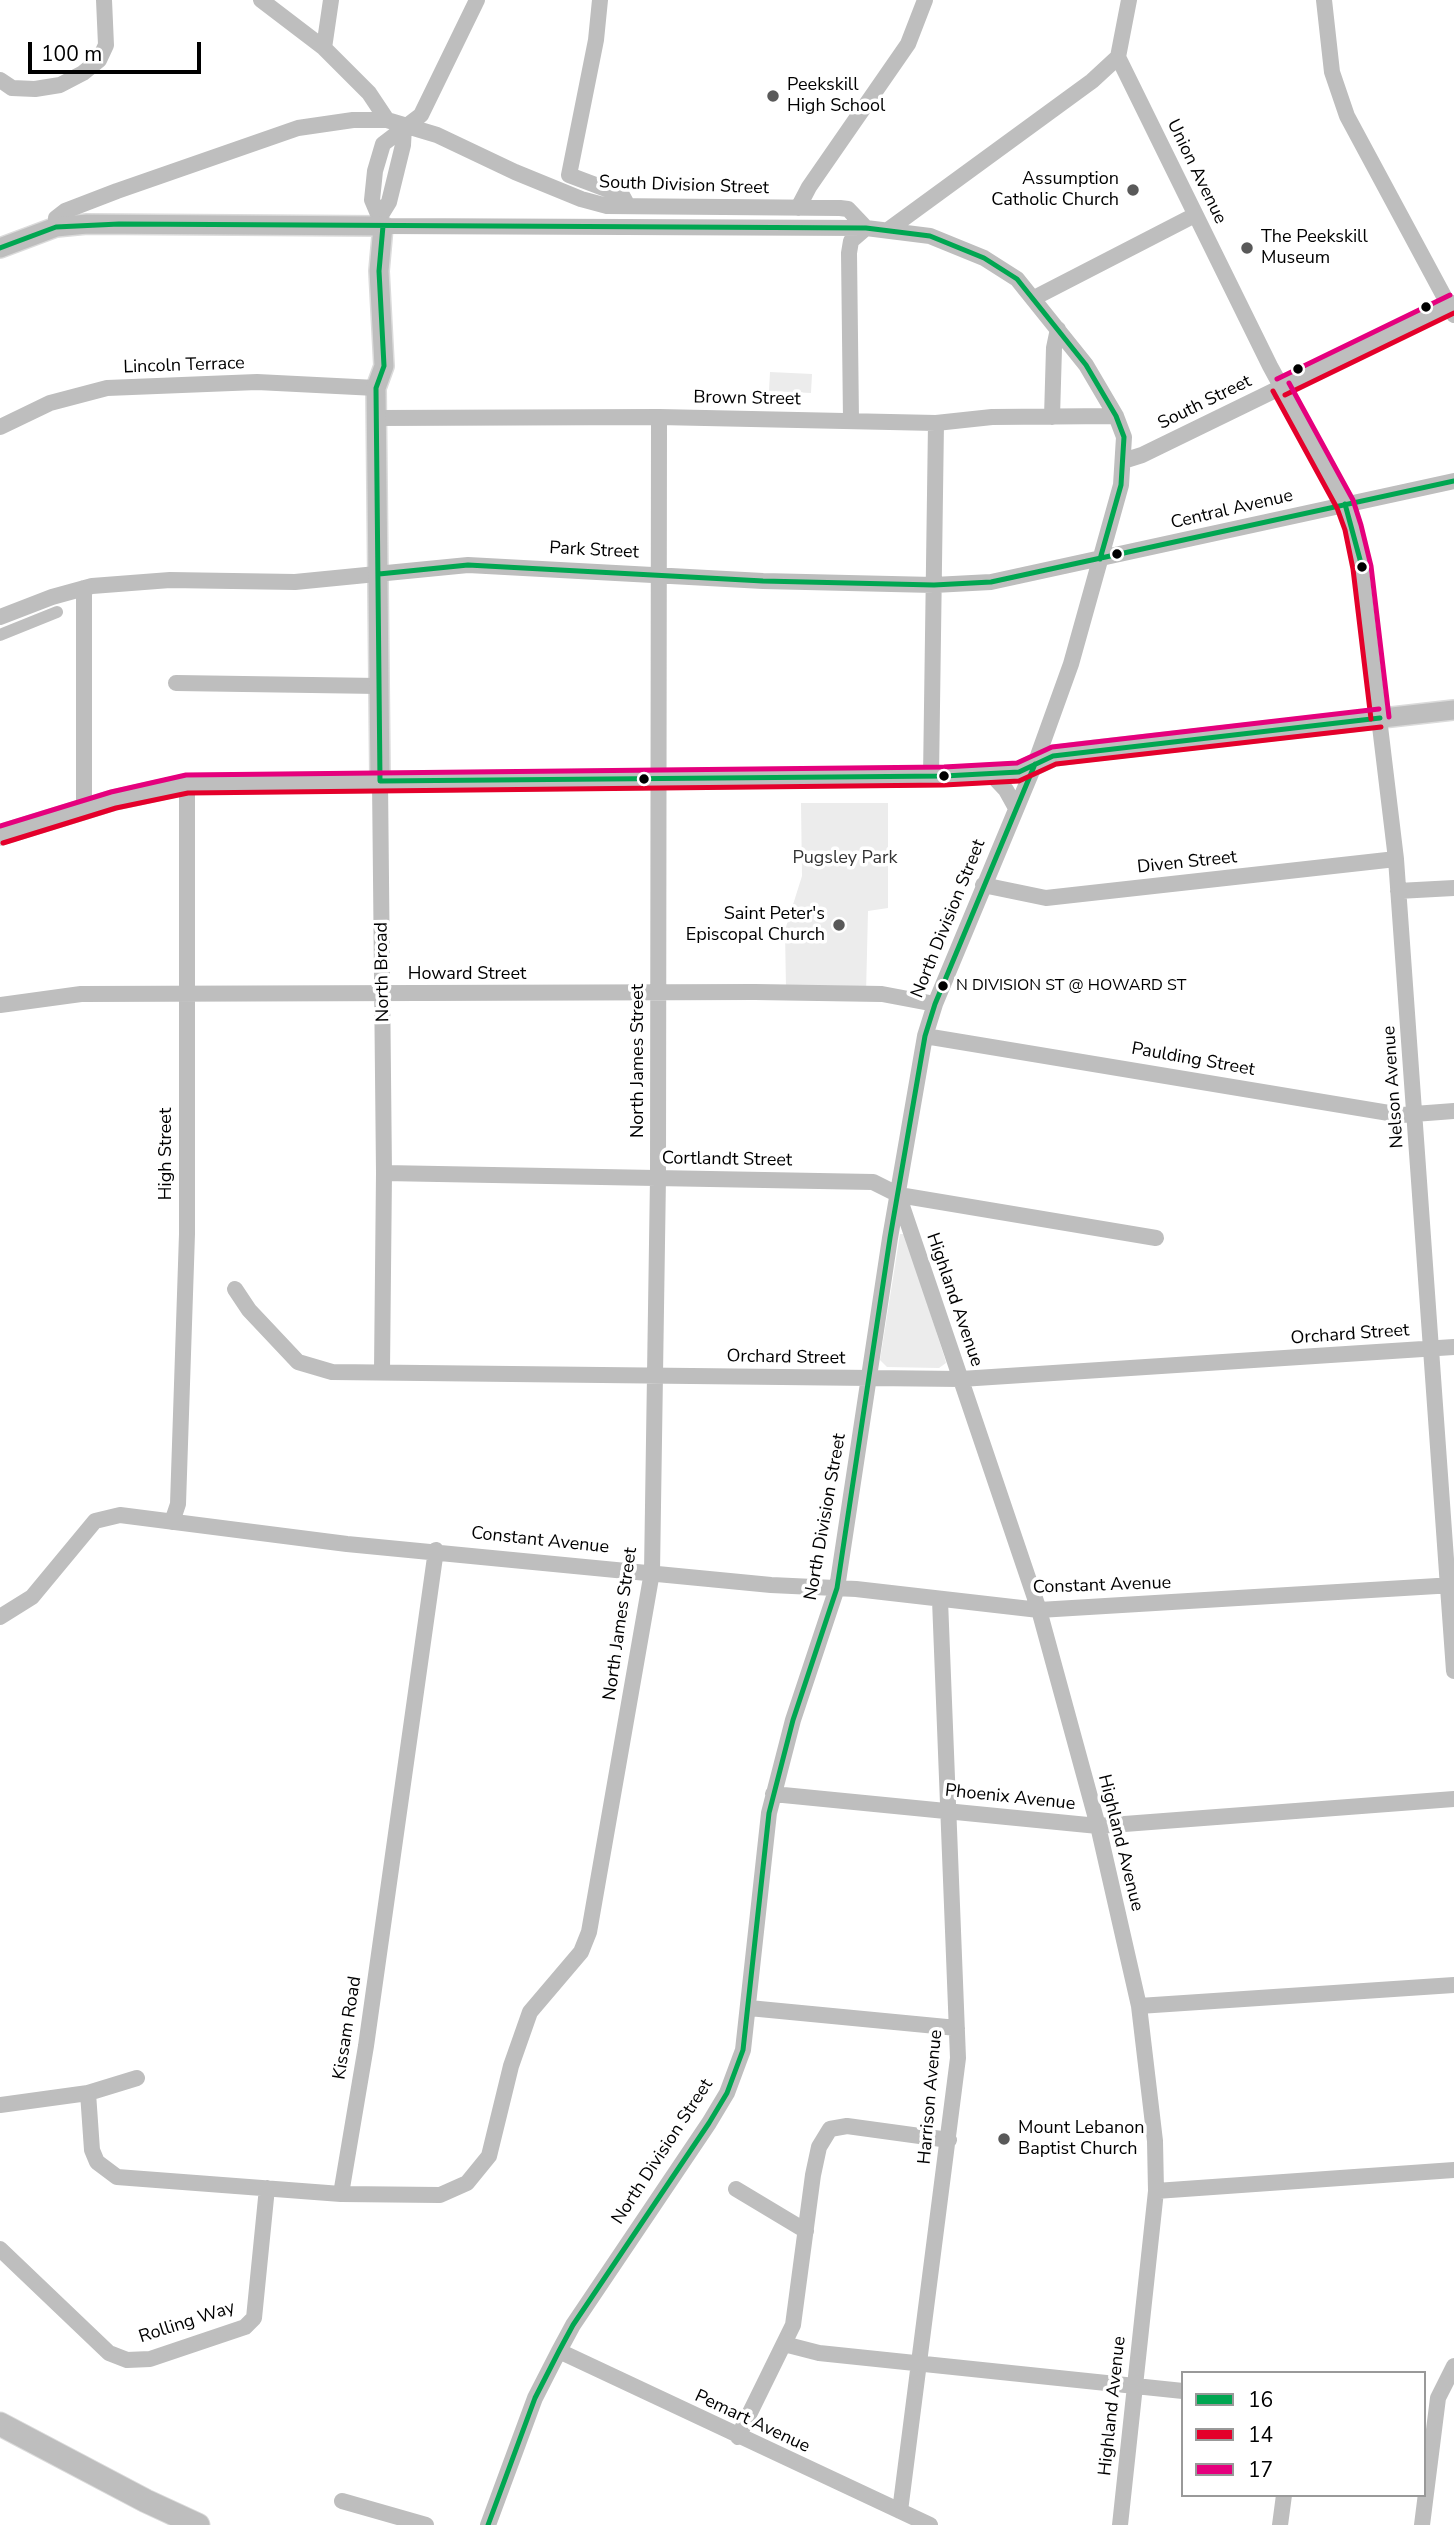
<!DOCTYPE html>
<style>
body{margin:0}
#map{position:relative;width:1454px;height:2525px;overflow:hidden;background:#fff;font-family:"Nunito Sans",sans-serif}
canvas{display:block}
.legend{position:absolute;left:1181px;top:2371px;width:245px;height:126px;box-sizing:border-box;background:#fff;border:2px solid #999;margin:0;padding:9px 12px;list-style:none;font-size:21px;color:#000}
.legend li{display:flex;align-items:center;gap:14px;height:35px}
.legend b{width:35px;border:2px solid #999}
.scale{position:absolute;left:28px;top:42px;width:173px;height:32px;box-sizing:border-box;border:4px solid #000;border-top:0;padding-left:9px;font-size:21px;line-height:24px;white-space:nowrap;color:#000;-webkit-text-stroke:5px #fff;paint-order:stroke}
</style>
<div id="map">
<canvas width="1454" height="2525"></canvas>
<ul class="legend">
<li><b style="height:9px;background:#00a651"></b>16</li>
<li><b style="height:9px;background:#e4002b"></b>14</li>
<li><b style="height:9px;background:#e5007d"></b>17</li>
</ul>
<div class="scale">100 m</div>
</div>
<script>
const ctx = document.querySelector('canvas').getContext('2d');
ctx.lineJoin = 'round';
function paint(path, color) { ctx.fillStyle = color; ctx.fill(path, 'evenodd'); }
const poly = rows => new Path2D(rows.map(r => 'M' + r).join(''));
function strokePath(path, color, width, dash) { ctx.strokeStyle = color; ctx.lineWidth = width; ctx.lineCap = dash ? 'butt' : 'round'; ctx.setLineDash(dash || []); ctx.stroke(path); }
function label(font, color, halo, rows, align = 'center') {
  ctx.font = font + ' "Nunito Sans",sans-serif'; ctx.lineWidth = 7; ctx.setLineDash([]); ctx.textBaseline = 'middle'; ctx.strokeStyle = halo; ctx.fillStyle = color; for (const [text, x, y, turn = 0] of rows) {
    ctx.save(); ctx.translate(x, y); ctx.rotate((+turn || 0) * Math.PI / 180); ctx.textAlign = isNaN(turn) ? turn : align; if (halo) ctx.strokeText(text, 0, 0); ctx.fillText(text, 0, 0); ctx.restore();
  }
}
paint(poly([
 [770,372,812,374,811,393,769,391],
 [801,803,888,803,888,908,868,911,866,994,786,989,785,930,802,876],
 [900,1234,905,1234,945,1359,946,1363,939,1368,887,1367,880,1360]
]), '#ececec');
strokePath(poly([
 [0,635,57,612]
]), '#bfbfbf', 12);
const major = poly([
 [0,248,56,227,87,224,383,226,379,271,384,366,376,388,380,781],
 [0,835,114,800,187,784,944,776,1019,772,1053,756,1082,752,1454,710]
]);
const highway = poly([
 [0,2424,146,2501,198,2525]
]);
strokePath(major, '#dbdbdb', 22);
strokePath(highway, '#dbdbdb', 25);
strokePath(poly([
 [261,0,324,48,369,93,387,120],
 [477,0,421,115,383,144,375,171,372,200,383,226,866,228,930,236,984,258,1017,279,1086,365,1116,416,1124,437,1121,485,1071,664,1035,764,935,1004,925,1036,890,1238,837,1588,793,1720,769,1813,743,2050,727,2093,709,2123,573,2325,559,2351,535,2398,488,2525],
 [600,0,596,40,569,175,622,195,628,206],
 [1129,0,1118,57,1270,366,1345,504,1358,544,1396,859,1454,1671],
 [1324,0,1332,72,1347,116,1454,315],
 [324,48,331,0],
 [0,80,12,88,35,89,60,85,83,73,99,60,106,45,104,0],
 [798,208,809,187,908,44,925,0],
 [381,215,389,202,403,145,404,127],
 [56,227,56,218,65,211,117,191,298,128,353,120,387,120,437,135,515,172,581,199,607,206,840,208,848,209,866,228],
 [888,230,1092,81,1118,57],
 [1034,298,1195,215],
 [1052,417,1054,348,1058,329],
 [377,418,659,417,936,423,992,417,1116,416],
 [851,420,849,253,851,241,866,228],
 [0,427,50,403,107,388,257,382,376,388],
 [1123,461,1142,455,1454,303],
 [84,588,84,810],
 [0,617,52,597,92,586,170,580,295,582,468,565,763,581,934,585,991,582,1454,481],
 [176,683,379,686],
 [990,773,1006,790,1016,808],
 [931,777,936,423],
 [380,781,384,1173,382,1370],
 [983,885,1046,898,1396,859],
 [1398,891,1454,888],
 [0,1005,81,994,755,992,882,994,935,1004],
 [925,1036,1401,1115,1454,1111],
 [384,1173,873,1182,899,1195,1156,1238],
 [899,1197,1039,1610,1098,1826,1139,2006,1155,2141,1156,2191,1120,2525],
 [235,1289,249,1310,298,1362,332,1372,961,1379,1454,1347],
 [172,1522,178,1504,187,1234,187,784],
 [0,1617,32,1597,95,1521,120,1515,347,1544,771,1585,856,1589,1039,1610,1454,1585],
 [773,1794,1098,1826,1454,1799],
 [1139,2006,1454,1985],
 [749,2008,957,2028],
 [88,2093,92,2150,97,2162,117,2177,341,2194,440,2195,467,2183,489,2156,511,2066,530,2012,581,1952,589,1932,652,1572,658,1177,659,417],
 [0,2105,88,2093,137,2078],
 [736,2189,806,2231],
 [1156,2191,1454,2170],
 [341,2194,366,2046,436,1550],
 [0,2249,109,2353,127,2360,150,2359,245,2327,254,2318,267,2188],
 [784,2344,819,2353,1183,2391],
 [559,2351,930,2525],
 [738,2437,793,2325,813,2175,819,2147,830,2129,847,2126,949,2140],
 [342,2501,426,2525],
 [900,2511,958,2058,940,1600],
 [1280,2525,1284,2495],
 [1422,2525,1438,2398,1454,2366]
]), '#bebebe', 16);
strokePath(major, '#bebebe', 19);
strokePath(highway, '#bebebe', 23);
strokePath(poly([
 [383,226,379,271,384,366,376,388,380,781,944,776,1019,772,1053,756,1380,718],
 [0,248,56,227,119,224,866,228,930,236,984,258,1017,279,1086,365,1116,416,1124,437,1121,485,1100,559],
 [1345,504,1362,567],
 [379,574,468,565,763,581,934,585,991,582,1454,481],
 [488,2525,535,2398,559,2351,573,2325,709,2123,727,2093,743,2050,769,1813,793,1720,837,1588,890,1238,925,1036,935,1004,1035,764]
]), '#00a651', 5);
strokePath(poly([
 [1273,391,1337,508,1345,530,1353,569,1371,719],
 [1285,395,1454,313],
 [3,843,116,808,188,793,944,785,1019,781,1056,764,1381,727]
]), '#e4002b', 5);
strokePath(poly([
 [1277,379,1450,295],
 [1289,383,1353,500,1361,525,1371,566,1389,717],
 [0,826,111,792,186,775,944,767,1017,763,1052,747,1379,709]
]), '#e5007d', 5);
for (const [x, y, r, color] of [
 [773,96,7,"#595959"],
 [1133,190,7,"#595959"],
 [1247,248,7,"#595959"],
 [1426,307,6,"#000"],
 [1298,369,6,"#000"],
 [1117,554,6,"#000"],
 [1362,567,6,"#000"],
 [944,776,6,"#000"],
 [644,779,6,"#000"],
 [839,925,7,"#595959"],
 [943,986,6,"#000"],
 [1004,2139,7,"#595959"]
]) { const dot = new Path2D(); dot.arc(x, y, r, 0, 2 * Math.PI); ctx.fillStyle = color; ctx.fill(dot); strokePath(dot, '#fff', 2.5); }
label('16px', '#000', '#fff', [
 ["N DIVISION ST @ HOWARD ST",956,986]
], 'left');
label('18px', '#000', '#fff', [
 ["Peekskill",787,86],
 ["High School",787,107],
 ["Assumption",1119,180,"right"],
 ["Catholic Church",1119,201,"right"],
 ["The Peekskill",1261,238],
 ["Museum",1261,259],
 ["Saint Peter's",825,915,"right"],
 ["Episcopal Church",825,936,"right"],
 ["Mount Lebanon",1018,2129],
 ["Baptist Church",1018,2150]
], 'left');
label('18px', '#000', '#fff', [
 ["Union Avenue",1196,172,64],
 ["South Division Street",684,186,2],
 ["Lincoln Terrace",184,366,-2],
 ["Brown Street",747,399,1],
 ["South Street",1205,403,-26],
 ["Central Avenue",1232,510,-13],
 ["Park Street",594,551,3],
 ["Diven Street",1187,863,-6],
 ["North Division Street",949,919,-68],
 ["North Broad",383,972,-91],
 ["Howard Street",467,975],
 ["Paulding Street",1193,1060,10],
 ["North James Street",639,1061,-90],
 ["Nelson Avenue",1394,1087,-94],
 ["High Street",167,1154,-90],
 ["Cortlandt Street",727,1160,1],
 ["Highland Avenue",954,1300,71],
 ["Orchard Street",1350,1335,-4],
 ["Orchard Street",786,1358,1],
 ["North Division Street",826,1517,-80],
 ["Constant Avenue",540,1541,6],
 ["Constant Avenue",1102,1586,-2],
 ["North James Street",621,1624,-82],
 ["Phoenix Avenue",1010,1798,6],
 ["Highland Avenue",1120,1843,76],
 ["Kissam Road",348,2028,-81],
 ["Harrison Avenue",931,2097,-85],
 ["North Division Street",663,2152,-57],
 ["Rolling Way",187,2323,-18],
 ["Highland Avenue",1113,2406,-84],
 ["Pemart Avenue",752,2422,25]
]);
label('18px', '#333', '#fff', [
 ["Pugsley Park",845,859]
]);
</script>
